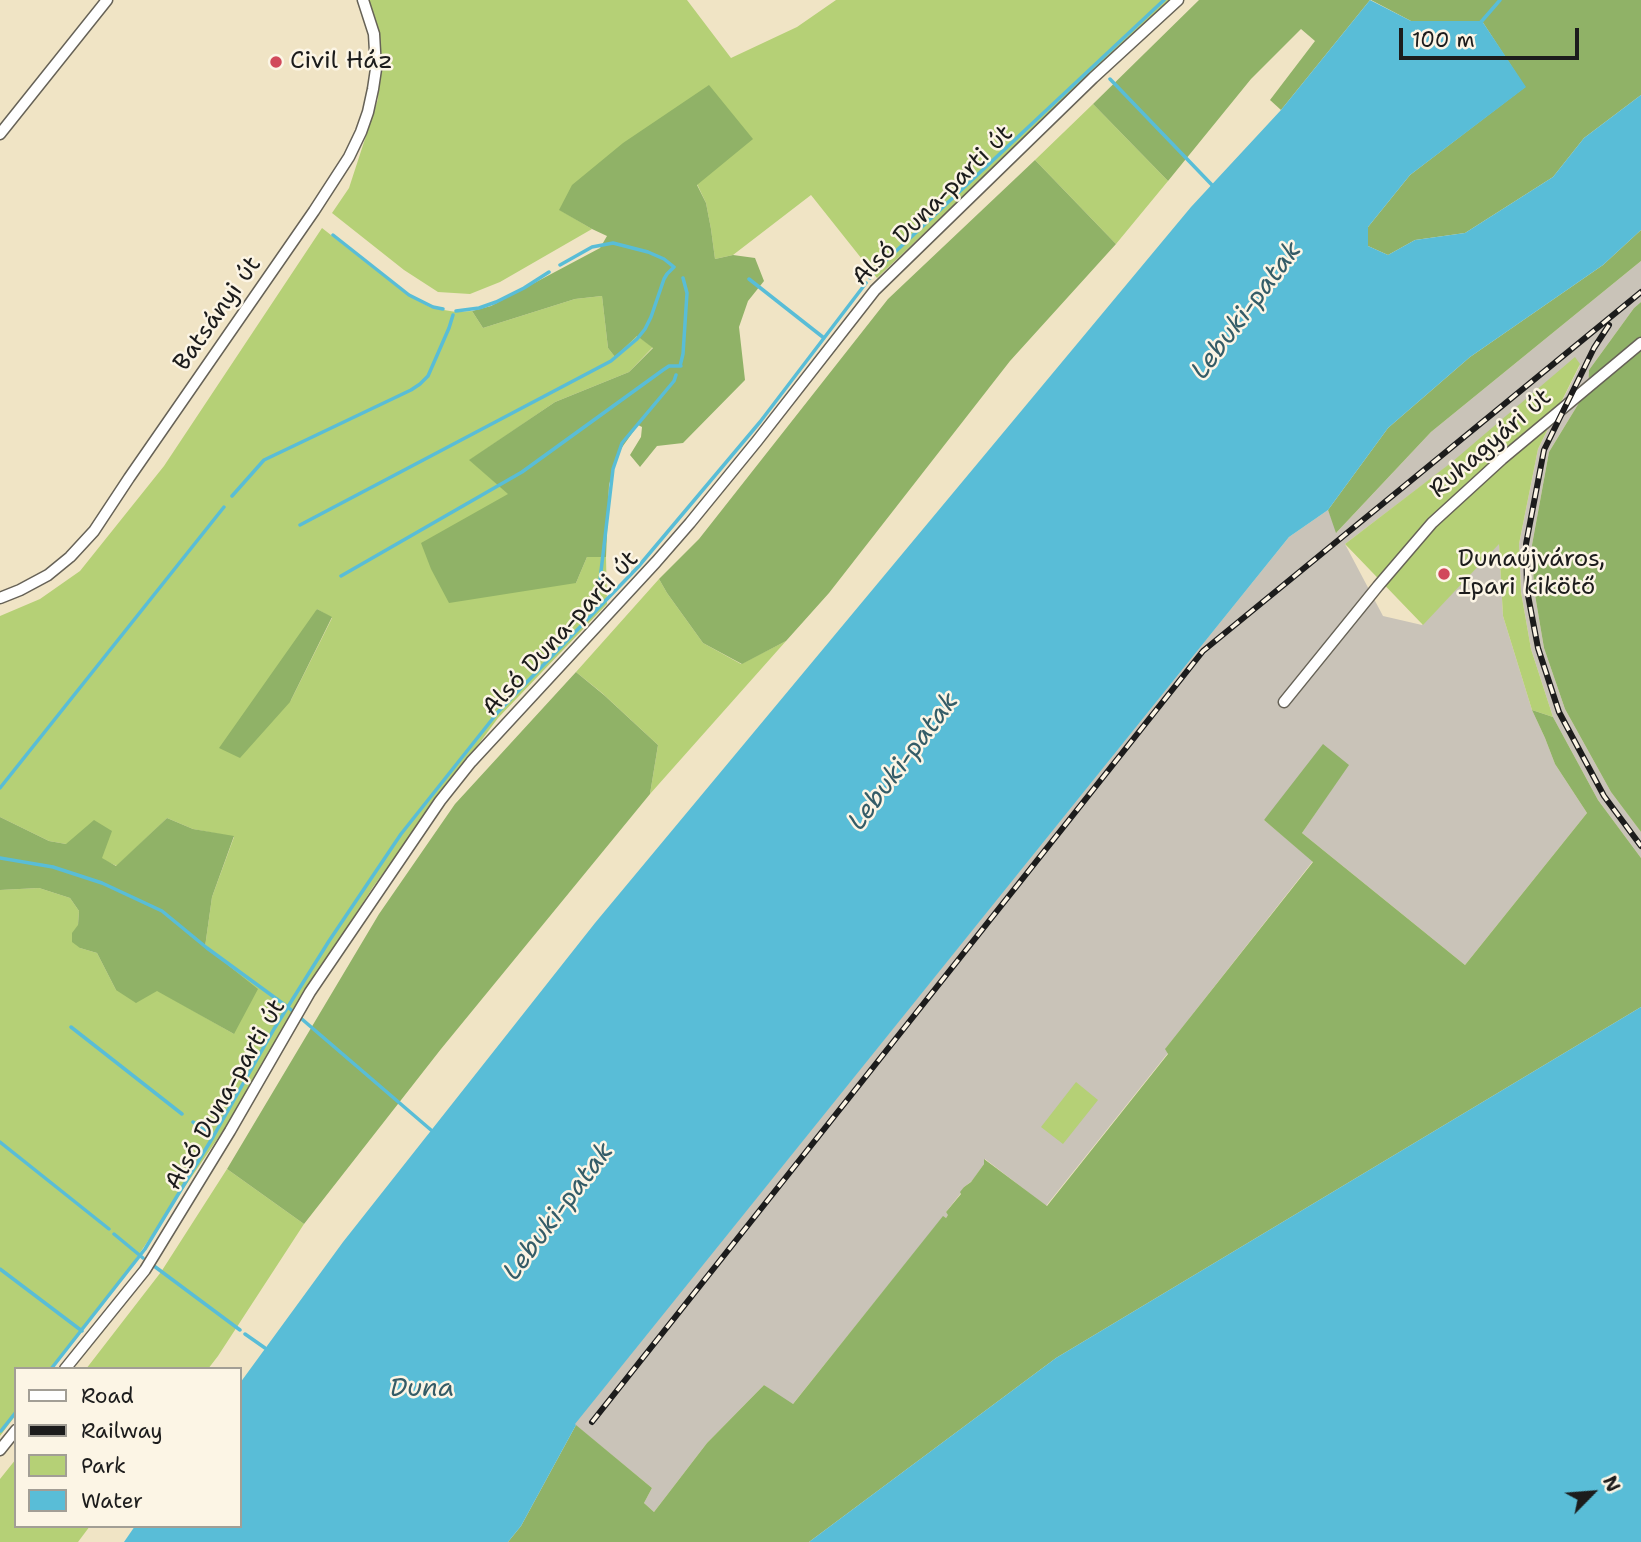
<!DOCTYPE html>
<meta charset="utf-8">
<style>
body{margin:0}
#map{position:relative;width:1641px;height:1542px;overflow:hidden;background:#f0e4c5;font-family:"Shantell Sans",sans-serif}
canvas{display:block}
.legend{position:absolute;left:14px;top:1367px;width:228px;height:161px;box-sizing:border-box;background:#fcf5e5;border:2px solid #a29e95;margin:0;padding:9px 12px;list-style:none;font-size:21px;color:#1c1c1c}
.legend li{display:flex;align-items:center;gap:14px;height:35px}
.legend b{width:35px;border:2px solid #a29e95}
.north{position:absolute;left:1557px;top:1458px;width:70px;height:70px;-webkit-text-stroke:5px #fcf5e5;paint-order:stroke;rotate:65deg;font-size:19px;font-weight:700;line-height:28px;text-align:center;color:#1c1c1c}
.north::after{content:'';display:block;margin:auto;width:24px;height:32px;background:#1c1c1c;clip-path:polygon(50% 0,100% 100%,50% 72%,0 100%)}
.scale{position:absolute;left:1399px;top:28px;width:180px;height:32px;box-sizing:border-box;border:4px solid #1c1c1c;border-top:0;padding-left:9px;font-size:21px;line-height:24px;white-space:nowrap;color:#1c1c1c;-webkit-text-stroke:5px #fcf5e5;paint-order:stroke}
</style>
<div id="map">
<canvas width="1641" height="1542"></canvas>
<ul class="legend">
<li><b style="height:9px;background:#fff"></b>Road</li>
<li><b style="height:9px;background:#1c1c1c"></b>Railway</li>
<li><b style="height:19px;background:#b5d076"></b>Park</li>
<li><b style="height:19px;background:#59bdd7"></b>Water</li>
</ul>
<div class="north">N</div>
<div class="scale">100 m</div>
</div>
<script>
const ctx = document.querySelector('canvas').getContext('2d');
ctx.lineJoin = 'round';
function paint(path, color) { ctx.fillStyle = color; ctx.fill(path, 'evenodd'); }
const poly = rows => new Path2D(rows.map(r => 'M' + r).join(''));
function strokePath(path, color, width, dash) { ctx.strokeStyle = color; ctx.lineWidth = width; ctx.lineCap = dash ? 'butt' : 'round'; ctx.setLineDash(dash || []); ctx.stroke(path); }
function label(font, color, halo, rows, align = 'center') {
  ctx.font = font + ' "Shantell Sans",sans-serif'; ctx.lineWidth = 5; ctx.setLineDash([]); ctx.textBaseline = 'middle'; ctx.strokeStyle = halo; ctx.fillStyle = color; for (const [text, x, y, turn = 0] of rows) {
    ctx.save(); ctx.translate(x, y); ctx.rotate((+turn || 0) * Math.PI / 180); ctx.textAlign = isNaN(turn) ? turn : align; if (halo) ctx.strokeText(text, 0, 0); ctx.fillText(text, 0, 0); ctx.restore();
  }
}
paint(poly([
 [1641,261,1641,302,1634,308,1589,370,1588,388,1549,452,1532,545,1534,589,1544,648,1565,709,1611,792,1641,832,1641,858,1598,800,1553,717,1531,649,1521,592,1519,544,1538,449,1580,365,1345,544,1383,616,1422,625,1499,543,1503,616,1532,710,1545,738,1555,764,1587,813,1465,965,1302,833,1348,765,1264,820,1313,861,1166,1048,1168,1053,1046,1206,985,1159,984,1164,972,1181,964,1187,961,1193,946,1212,949,1214,946,1218,943,1217,792,1405,764,1385,707,1443,654,1512,644,1503,652,1488,574,1424,1289,537,1328,510,1337,532,1431,432]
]), '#c9c3b8');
paint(poly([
 [368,0,687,0,731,58,797,27,836,0,1170,0,877,278,811,195,733,255,715,259,711,229,706,203,697,184,560,210,592,229,500,282,470,294,438,292,404,270,332,213,349,188,378,99,380,40],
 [1093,104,1168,181,1116,244,1035,160],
 [322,228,409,296,432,308,456,312,472,311,483,328,575,299,602,296,608,348,615,357,637,336,653,347,629,372,555,402,470,460,509,494,576,583,587,557,606,557,607,604,498,718,373,887,302,998,231,1119,135,1260,52,1369,16,1369,16,1415,0,1436,0,890,39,888,70,898,79,911,78,925,80,948,97,953,116,990,157,990,234,1034,205,947,212,897,234,837,193,829,167,818,117,866,66,844,49,841,0,817,0,616,40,599,80,571,164,466],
 [317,609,332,618,290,702],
 [1575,357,1580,364,1538,449,1519,544,1521,592,1531,649,1553,717,1532,710,1503,616,1499,544,1423,625,1345,544,1452,462],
 [659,579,667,593,703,643,741,664,786,641,650,794,658,745,602,693,576,672],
 [1076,1082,1098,1100,1063,1144,1041,1127],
 [227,1169,304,1224,218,1356,208,1369,86,1369,161,1272],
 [16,1459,16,1526,90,1526,78,1542,0,1542,0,1479]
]), '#b5d076');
paint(poly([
 [1199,0,1370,0,1281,110,1270,100,1315,41,1301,29,1251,79,1168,181,1093,104],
 [1371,0,1641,0,1641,95,1584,138,1553,177,1465,233,1415,240,1388,255,1368,246,1368,227,1410,175,1525,87,1482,21,1411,21],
 [709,85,753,139,697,185,706,203,711,229,715,259,733,255,755,258,764,281,748,301,739,327,745,380,683,443,657,446,640,467,630,455,641,437,642,427,638,425,618,453,609,485,606,557,587,557,576,583,449,603,431,569,421,543,508,494,469,460,555,402,629,372,653,348,637,336,615,357,608,348,602,296,575,299,483,328,472,311,491,306,600,248,607,236,592,229,559,210,572,185,623,143],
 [1035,160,1116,244,1010,361,829,593,786,641,742,664,703,643,667,593,659,579,699,539,888,299],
 [1641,230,1641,261,1431,432,1336,533,1328,510,1388,428,1470,357,1603,265],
 [1641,302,1641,832,1611,792,1565,709,1544,648,1534,589,1532,545,1549,452,1588,388,1589,370,1634,308],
 [317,609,332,617,290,702,240,758,219,748],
 [576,672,604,695,658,745,650,794,441,1049,304,1224,227,1169,379,914,455,804],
 [1532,710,1553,717,1598,800,1641,858,1641,1007,1056,1358,809,1542,508,1542,521,1526,576,1425,652,1488,644,1503,654,1512,707,1443,764,1385,793,1404,943,1216,946,1218,948,1215,946,1212,961,1194,960,1192,964,1187,971,1182,984,1164,984,1159,1047,1206,1168,1054,1165,1049,1313,862,1264,820,1323,744,1349,765,1302,833,1465,965,1587,813,1555,764,1545,738],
 [0,817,49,841,66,844,94,820,112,831,102,858,116,866,167,818,193,829,234,836,212,897,205,947,258,989,234,1034,157,991,136,1003,116,990,97,953,80,948,72,942,72,933,78,925,79,911,70,898,39,888,0,890]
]), '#90b267');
paint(poly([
 [1370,0,1411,21,1482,21,1526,87,1410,175,1368,227,1368,246,1388,255,1415,240,1465,233,1553,177,1584,138,1641,95,1641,230,1603,265,1470,357,1388,428,1328,510,1289,537,575,1424,576,1425,521,1526,508,1542,124,1542,135,1526,240,1526,240,1383,343,1242,595,923,1191,207,1281,110],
 [1641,1007,1641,1542,809,1542,1056,1358]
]), '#59bdd7');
strokePath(poly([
 [1481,22,1500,0],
 [1110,79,1212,185],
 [333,235,409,295,433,307,443,309],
 [870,278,878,268,1164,0],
 [749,279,824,338],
 [456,311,479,308,496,302,524,288,549,272],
 [680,366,683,354,687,293,683,278],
 [232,496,264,460,411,390,420,384,428,376,449,328,453,315],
 [300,525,611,361,637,339,645,329,651,317,664,279,667,274,674,267,664,259,648,252,613,243,592,247,560,265],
 [341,576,522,472,663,370,669,366,681,366],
 [600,580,613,469,622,443,674,381,676,375],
 [595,611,598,592],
 [0,788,224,507],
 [0,858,53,867,102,883,162,911,207,948,289,1008,431,1130],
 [71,1027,182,1114],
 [193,1122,213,1137],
 [0,1142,109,1229],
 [114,1234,143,1258],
 [154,1266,240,1330],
 [0,1269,82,1331],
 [245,1334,265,1348],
 [51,1369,145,1249,213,1137,274,1029,329,941,401,834,498,712,638,567,760,422,866,283],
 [1,1431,16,1412]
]), '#59bdd7', 3.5);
const minor = poly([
 [0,134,107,0],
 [0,598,20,590,48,575,70,557,94,531,129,478,314,211,349,157,361,132,368,112,373,89,376,69,374,34,363,0],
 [1284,702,1378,586,1432,523,1502,459,1641,343],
 [65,1369,145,1270,230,1131,310,992,440,801,471,762,656,562,690,523,757,441,875,290,1093,78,1178,0],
 [0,1450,16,1430]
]);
strokePath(minor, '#666257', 13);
strokePath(minor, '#fff', 10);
const rail = poly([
 [1609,325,1594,348,1544,450,1526,544,1527,590,1538,648,1559,712,1604,796,1641,846],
 [592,1422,1203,651,1641,292]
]);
strokePath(rail, '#1c1c1c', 6);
strokePath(rail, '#fcf5e5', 3.5, [10]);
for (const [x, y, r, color] of [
 [276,62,7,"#d1495b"],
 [1444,574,7,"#d1495b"]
]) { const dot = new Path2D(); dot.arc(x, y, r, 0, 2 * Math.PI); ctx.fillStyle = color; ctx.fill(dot); strokePath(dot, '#fcf5e5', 2.5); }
label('24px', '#1c1c1c', '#fcf5e5', [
 ["Civil Ház",290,62],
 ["Dunaújváros,",1458,560],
 ["Ipari kikötő",1458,588]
], 'left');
label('24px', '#1c1c1c', '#fcf5e5', [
 ["Alsó Duna-parti út",933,206,-45],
 ["Batsányi út",218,314,-55],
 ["Ruhagyári út",1491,444,-41],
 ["Alsó Duna-parti út",561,634,-47],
 ["Alsó Duna-parti út",226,1095,-60]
]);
label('italic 26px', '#345c67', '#fcf5e5', [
 ["Lebuki-patak",1247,311,-53],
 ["Lebuki-patak",904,762,-53],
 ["Lebuki-patak",559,1212,-53],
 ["Duna",422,1389]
]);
</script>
